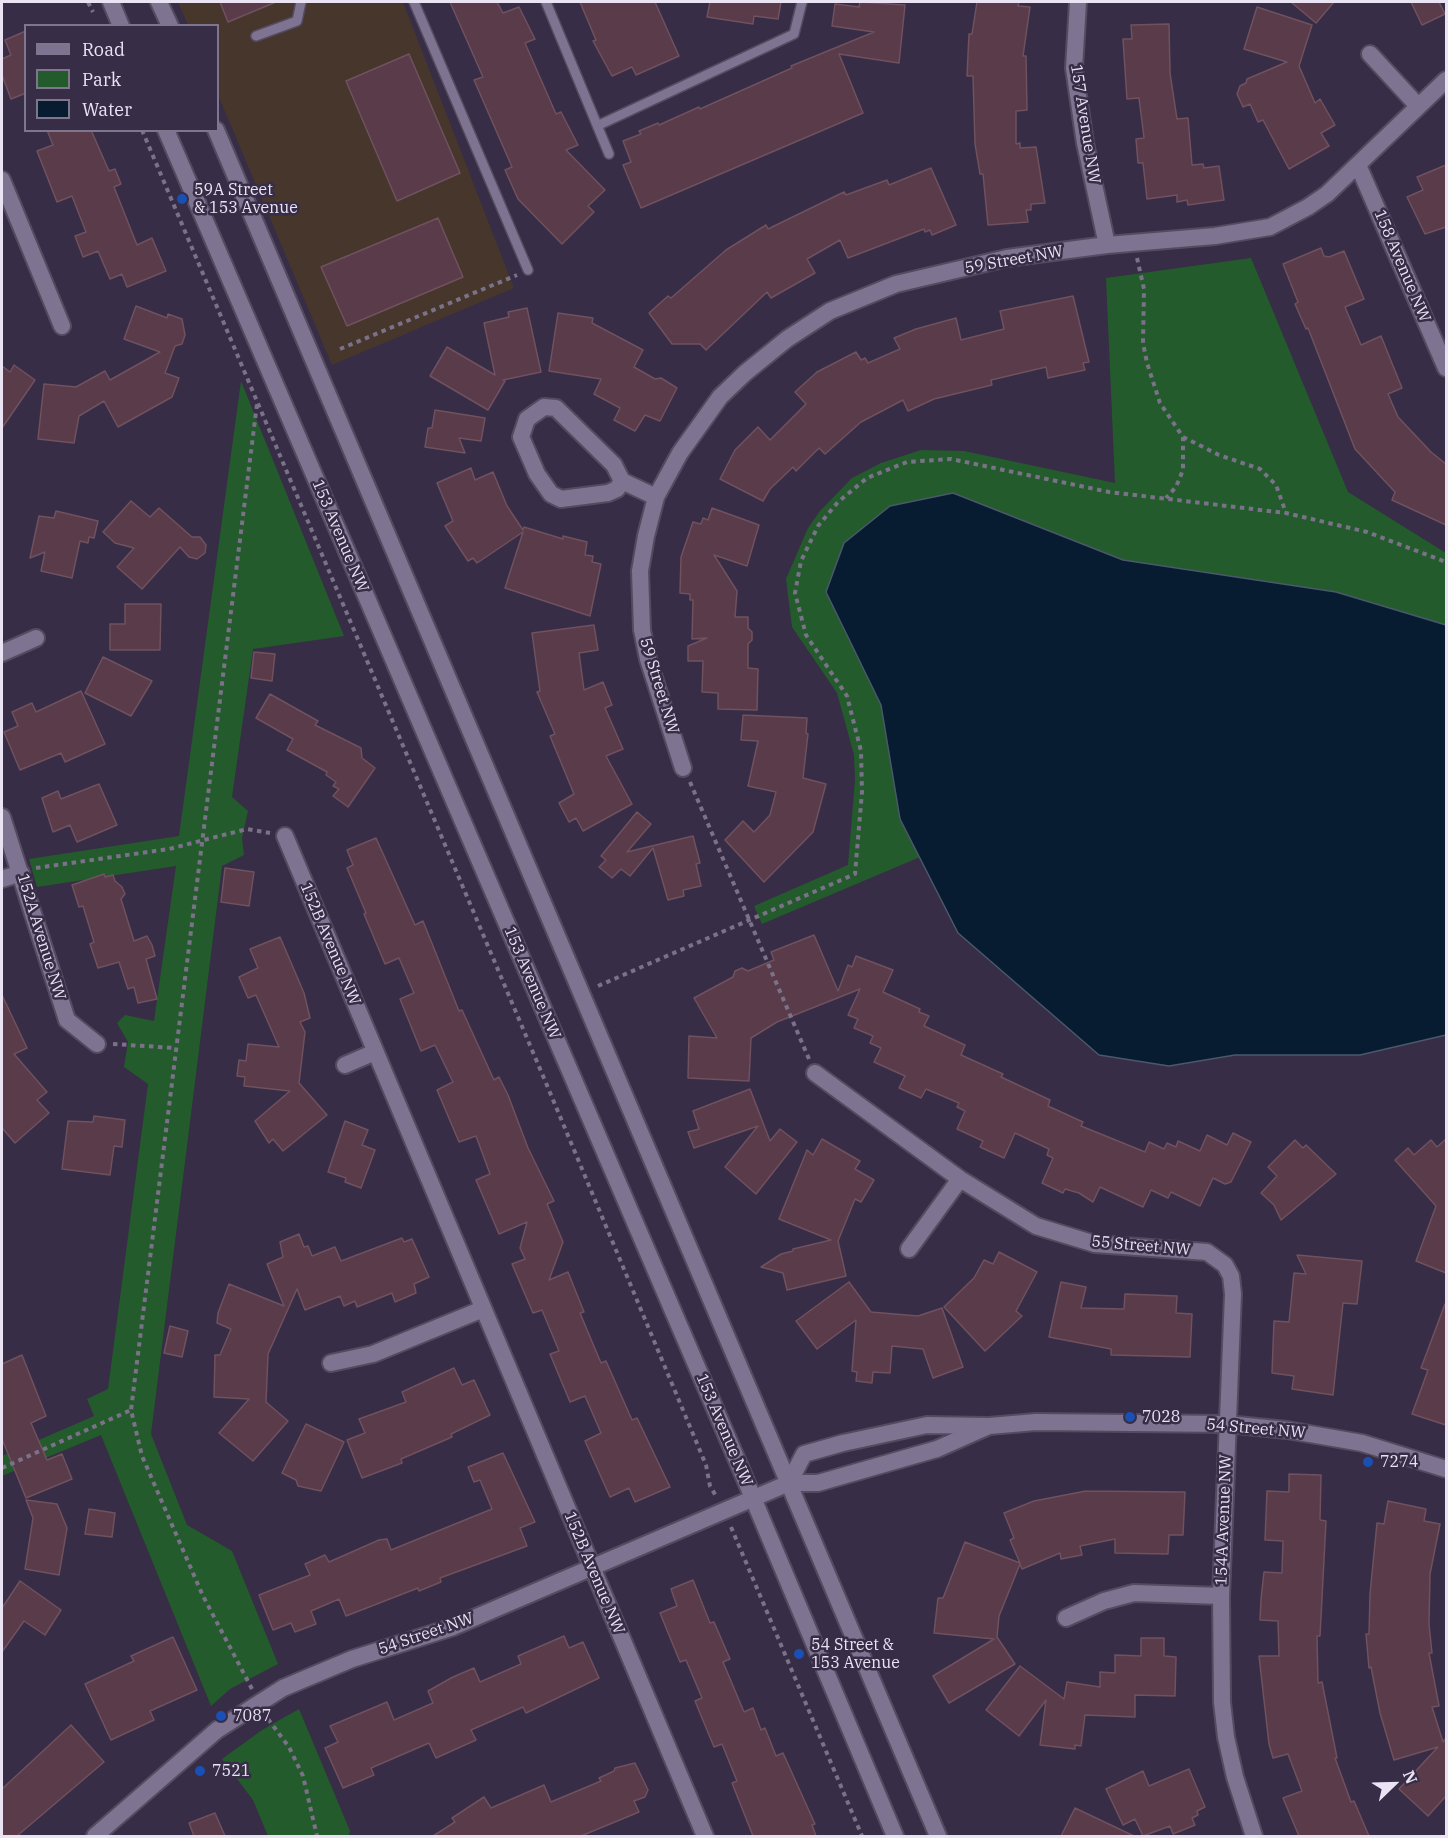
<!DOCTYPE html>
<style>
body{margin:0}
#map{position:relative;width:1448px;height:1838px;overflow:hidden;background:#372d46;font-family:"IBM Plex Serif",serif}
canvas{display:block}
.frame{position:absolute;inset:0;border:3px solid #e9e3f4;pointer-events:none}
.legend{position:absolute;left:24px;top:24px;width:195px;height:108px;box-sizing:border-box;background:#372d46;border:2px solid #7e768c;margin:0;padding:8px 10px;list-style:none;font-size:18px;color:#e9e3f4}
.legend li{display:flex;align-items:center;gap:12px;height:30px}
.legend b{width:30px;border:2px solid #7e768c}
.north{position:absolute;left:1364px;top:1754px;width:60px;height:60px;-webkit-text-stroke:4px #372d46;paint-order:stroke;rotate:67deg;font-size:16px;font-weight:700;line-height:24px;text-align:center;color:#e9e3f4}
.north::after{content:'';display:block;margin:auto;width:21px;height:27px;background:#e9e3f4;clip-path:polygon(50% 0,100% 100%,50% 72%,0 100%)}
</style>
<div id="map">
<canvas width="1448" height="1838"></canvas>
<div class="frame"></div>
<ul class="legend">
<li><b style="height:8px;background:#7e7390"></b>Road</li>
<li><b style="height:16px;background:#245b2c"></b>Park</li>
<li><b style="height:16px;background:#071c31"></b>Water</li>
</ul>
<div class="north">N</div>
</div>
<script>
const ctx = document.querySelector('canvas').getContext('2d');
ctx.lineJoin = 'round';
function paint(path, color) { ctx.fillStyle = color; ctx.fill(path, 'evenodd'); }
const poly = rows => new Path2D(rows.map(r => 'M' + r).join(''));
function strokePath(path, color, width, dash) { ctx.strokeStyle = color; ctx.lineWidth = width; ctx.lineCap = dash ? 'butt' : 'round'; ctx.setLineDash(dash || []); ctx.stroke(path); }
function label(font, color, halo, rows, align = 'center') {
  ctx.font = font + ' "IBM Plex Serif",serif'; ctx.lineWidth = 5; ctx.setLineDash([]); ctx.textBaseline = 'middle'; ctx.strokeStyle = halo; ctx.fillStyle = color; for (const [text, x, y, turn = 0] of rows) {
    ctx.save(); ctx.translate(x, y); ctx.rotate((+turn || 0) * Math.PI / 180); ctx.textAlign = isNaN(turn) ? turn : align; if (halo) ctx.strokeText(text, 0, 0); ctx.fillText(text, 0, 0); ctx.restore();
  }
}
paint(poly([
 [178,2,403,2,514,288,332,365,218,95,218,26,188,25]
]), '#47362b');
paint(poly([
 [1251,258,1348,492,1446,553,1446,625,1336,592,1123,560,953,493,826,592,881,705,900,819,920,857,762,924,754,906,848,865,855,780,854,755,837,693,792,627,786,579,808,528,820,511,852,478,881,463,921,450,964,451,1115,483,1106,278],
 [241,381,344,636,253,649,232,797,248,811,242,838,244,855,222,866,151,1434,187,1525,232,1551,278,1664,230,1689,211,1706,101,1435,2,1476,2,1456,94,1416,87,1399,108,1389,148,1084,124,1067,128,1042,117,1023,125,1015,154,1021,176,866,37,887,29,859,179,836],
 [299,1709,350,1831,349,1836,268,1836,253,1800,222,1759,262,1730]
]), '#245b2c');
const water = poly([
 [953,493,1123,560,1336,592,1446,625,1446,1035,1360,1055,1235,1055,1169,1066,1099,1055,958,933,900,819,881,705,826,592,844,543,890,506,953,493]
]);
paint(water, '#071c31');
strokePath(water, '#4b586c', 1.5);
const building = poly([
 [220,2,276,2,228,22,220,2],
 [450,2,497,2,503,13,519,7,535,39,525,43,556,114,561,112,578,145,566,150,605,190,588,206,594,212,562,244,518,199,505,170,512,167,474,80,483,77,450,2],
 [580,2,655,2,679,56,636,75,632,67,612,76,593,41,596,40,580,2],
 [710,2,781,2,778,19,754,16,753,24,707,17,710,2],
 [860,2,905,5,899,63,839,54,863,113,641,208,623,165,631,162,623,141,641,134,639,131,658,123,659,125,699,107,700,109,792,68,791,66,874,32,832,26,835,4,859,7,860,2],
 [977,2,1019,2,1018,6,1030,7,1023,56,1026,56,1027,110,1016,111,1016,144,1020,143,1020,148,1036,147,1045,203,1031,204,1031,210,1026,210,1028,222,988,225,983,174,980,174,975,144,973,76,967,76,969,34,972,34,977,2],
 [1291,2,1334,2,1316,23,1291,2],
 [1411,2,1439,2,1445,14,1422,25,1411,2],
 [1257,7,1312,25,1299,66,1315,103,1320,99,1335,125,1321,133,1329,146,1289,169,1263,120,1258,122,1250,104,1243,107,1237,94,1240,86,1246,83,1247,79,1287,62,1244,49,1257,7],
 [1169,24,1170,73,1177,119,1188,118,1192,165,1203,164,1204,168,1219,166,1224,200,1188,205,1187,200,1177,202,1177,195,1147,199,1143,163,1138,163,1136,139,1144,138,1139,98,1127,99,1123,39,1132,39,1131,25,1169,24],
 [26,31,26,93,11,99,2,75,2,59,11,55,5,40,26,31],
 [409,54,460,173,397,201,346,81,409,54],
 [47,130,91,130,109,171,115,169,121,184,114,187,137,245,152,238,166,271,127,287,122,274,110,279,98,251,83,257,75,236,86,232,72,196,57,202,37,151,53,145,47,130],
 [1446,165,1446,227,1425,234,1407,197,1423,190,1417,177,1446,165],
 [931,168,956,225,932,235,930,230,925,232,924,229,848,258,840,240,807,259,815,273,771,298,767,292,706,350,700,344,672,344,649,313,668,296,671,298,726,250,766,225,768,229,844,192,846,195,887,180,889,185,931,168],
 [438,218,463,277,347,326,321,267,438,218],
 [1321,248,1324,256,1329,257,1344,251,1364,299,1345,307,1361,345,1381,336,1402,388,1388,394,1398,417,1431,452,1446,464,1446,525,1392,500,1395,492,1355,449,1308,328,1306,329,1295,304,1298,302,1283,264,1321,248],
 [1073,296,1089,362,1083,363,1085,370,1048,378,1046,367,991,380,992,385,934,399,908,411,903,400,861,422,825,454,819,448,796,471,793,467,770,489,763,501,720,479,735,450,758,427,770,440,806,404,795,392,817,372,856,352,861,360,865,358,868,363,900,349,894,338,916,329,956,318,961,340,1004,329,1000,311,1073,296],
 [136,306,167,318,168,314,182,319,185,335,182,344,175,346,165,373,179,378,172,397,118,427,104,401,79,416,74,443,38,439,44,384,76,387,105,371,110,380,160,352,124,339,136,306],
 [527,308,541,372,503,380,505,381,488,410,430,376,447,347,495,375,484,323,509,317,508,312,527,308],
 [558,313,593,318,592,323,643,350,634,367,655,379,661,378,677,388,660,421,645,415,635,431,614,420,620,408,594,394,601,379,549,371,558,313],
 [14,365,35,380,2,428,2,366,10,372,14,365],
 [435,410,485,418,481,441,459,438,465,453,425,447,428,428,432,428,435,410],
 [471,468,475,480,493,472,507,506,523,530,524,527,563,539,563,536,587,542,585,555,593,556,592,562,601,564,590,616,505,588,523,532,477,563,473,558,468,561,445,526,453,521,437,483,471,468],
 [131,501,150,517,159,508,192,537,200,537,206,545,205,553,197,559,189,557,180,547,142,589,117,567,134,548,115,543,103,532,131,501],
 [712,508,759,525,747,566,714,555,737,591,735,617,748,617,748,628,752,632,752,640,748,644,748,668,758,669,757,710,718,709,718,693,702,692,703,661,688,661,688,646,707,638,692,639,693,600,690,600,690,594,680,593,681,557,693,522,701,524,703,518,708,520,712,508],
 [56,511,98,521,94,538,89,537,88,543,80,541,72,578,41,571,45,552,30,558,39,516,54,518,56,511],
 [125,604,161,604,160,650,110,650,110,624,125,624,125,604],
 [594,625,598,650,579,653,584,690,603,682,612,705,605,708,623,749,606,756,632,804,583,831,576,818,569,822,559,803,574,794,550,736,555,734,537,692,540,691,532,633,594,625],
 [254,652,275,654,272,681,251,678,254,652],
 [103,657,152,681,131,716,85,693,103,657],
 [81,691,105,744,65,762,61,753,20,770,4,732,18,726,12,712,32,703,36,712,81,691],
 [270,694,318,721,315,725,361,748,362,758,375,768,348,807,333,796,339,789,333,786,336,782,326,775,327,772,287,750,293,739,256,718,270,694],
 [743,715,807,718,806,733,808,734,803,778,826,784,813,832,764,882,725,840,743,821,754,832,770,815,776,792,748,786,758,741,741,740,743,715],
 [99,784,117,825,77,842,70,825,53,832,42,798,58,791,61,799,99,784],
 [637,812,651,824,627,852,693,836,700,863,696,864,701,886,683,890,684,896,668,900,653,848,630,876,621,869,612,878,599,867,606,860,601,856,637,812],
 [376,838,415,925,423,921,459,1011,462,1010,494,1080,499,1077,508,1095,528,1148,554,1201,547,1204,563,1242,549,1280,568,1272,584,1312,580,1313,601,1363,606,1361,632,1420,637,1418,670,1487,635,1502,629,1488,610,1497,585,1441,601,1433,585,1396,570,1402,550,1354,559,1351,542,1310,533,1313,512,1264,525,1259,520,1248,527,1222,499,1234,476,1180,490,1174,476,1136,459,1142,437,1090,453,1082,435,1045,421,1051,400,999,414,993,399,958,385,964,364,914,366,913,347,868,353,865,347,850,376,838],
 [225,868,254,872,249,906,221,902,225,868],
 [104,874,105,877,113,875,115,881,122,887,125,894,121,899,134,941,147,936,152,945,155,956,146,959,157,999,138,1003,134,987,128,989,119,962,98,968,90,944,94,942,83,906,79,907,72,885,104,874],
 [814,935,838,991,848,965,852,967,856,956,893,970,883,992,920,1009,919,1012,929,1016,924,1026,965,1045,961,1055,1003,1074,1001,1077,1050,1100,1048,1106,1083,1122,1081,1126,1145,1152,1149,1142,1164,1149,1167,1143,1176,1147,1178,1141,1200,1151,1207,1135,1227,1145,1233,1133,1251,1142,1231,1182,1225,1184,1213,1178,1200,1206,1171,1192,1168,1198,1151,1190,1143,1207,1100,1187,1093,1202,1079,1193,1065,1189,1063,1193,1042,1183,1053,1158,1047,1155,1049,1149,1015,1133,1004,1158,980,1147,983,1141,957,1129,965,1111,957,1107,959,1103,926,1089,921,1098,899,1088,905,1076,874,1062,881,1048,870,1043,873,1036,854,1028,858,1019,848,1015,860,989,777,1022,751,1038,749,1081,688,1078,689,1036,717,1038,694,998,733,977,735,971,742,968,748,971,774,960,771,952,814,935],
 [280,937,304,993,310,1018,300,1022,305,1032,299,1083,327,1115,283,1151,273,1139,269,1143,255,1121,290,1091,244,1086,245,1077,237,1076,239,1060,246,1061,248,1044,279,1047,256,995,248,998,239,977,258,968,250,949,280,937],
 [2,995,27,1048,14,1054,47,1092,37,1100,49,1113,15,1143,2,1128,2,995],
 [750,1089,770,1141,780,1129,797,1142,756,1194,725,1167,758,1126,694,1148,688,1132,699,1129,693,1111,750,1089],
 [94,1116,125,1120,122,1147,114,1146,110,1175,62,1169,68,1121,93,1122,94,1116],
 [345,1121,368,1130,362,1145,375,1150,361,1188,345,1182,346,1178,328,1172,345,1121],
 [822,1139,860,1161,855,1169,874,1180,861,1202,855,1199,838,1241,846,1276,787,1290,783,1273,761,1267,781,1254,793,1251,793,1249,831,1240,779,1219,807,1150,813,1155,822,1139],
 [1446,1139,1446,1273,1416,1261,1436,1206,1395,1160,1408,1148,1414,1155,1431,1140,1437,1147,1446,1139],
 [1295,1140,1303,1148,1306,1145,1336,1174,1281,1220,1274,1205,1261,1193,1277,1176,1268,1167,1295,1140],
 [299,1234,304,1247,308,1246,312,1256,335,1247,341,1261,402,1238,404,1242,412,1239,429,1277,414,1284,416,1293,395,1302,392,1293,357,1307,355,1301,344,1306,340,1296,305,1310,297,1289,268,1354,266,1402,288,1421,253,1461,219,1433,249,1399,214,1397,215,1355,220,1355,231,1329,217,1323,218,1313,229,1284,284,1306,267,1264,283,1257,280,1242,299,1234],
 [999,1252,1037,1272,1016,1311,1022,1316,985,1351,944,1307,974,1278,984,1260,993,1264,999,1252],
 [1297,1255,1362,1261,1357,1304,1343,1303,1333,1395,1292,1389,1294,1376,1272,1373,1274,1321,1289,1322,1294,1273,1306,1274,1297,1255],
 [849,1282,871,1312,918,1316,942,1308,963,1367,933,1378,923,1349,892,1346,890,1373,873,1372,872,1383,856,1381,857,1372,852,1371,856,1320,817,1349,796,1321,849,1282],
 [1061,1282,1086,1287,1081,1308,1124,1309,1125,1294,1177,1296,1176,1313,1192,1314,1190,1357,1111,1355,1111,1349,1049,1337,1061,1282],
 [1445,1304,1446,1304,1446,1425,1412,1414,1428,1370,1421,1368,1445,1304],
 [170,1326,188,1331,182,1357,164,1353,170,1326],
 [22,1355,46,1416,31,1423,47,1460,62,1454,72,1479,26,1498,2,1439,2,1364,22,1355],
 [454,1368,462,1385,474,1380,490,1415,451,1434,452,1437,401,1459,402,1463,362,1478,347,1440,365,1433,359,1419,406,1402,402,1392,454,1368],
 [306,1424,344,1442,321,1491,298,1486,296,1480,282,1473,306,1424],
 [503,1453,535,1522,520,1528,527,1546,440,1578,441,1582,419,1591,418,1588,346,1616,339,1599,311,1611,316,1624,295,1632,291,1623,273,1630,259,1595,310,1575,305,1564,325,1555,329,1562,379,1540,387,1539,391,1550,492,1509,480,1480,474,1482,468,1467,503,1453],
 [1289,1474,1321,1475,1320,1520,1326,1521,1320,1636,1317,1636,1318,1683,1322,1682,1337,1758,1335,1758,1351,1802,1354,1801,1369,1836,1299,1836,1283,1798,1302,1791,1288,1754,1273,1758,1269,1744,1259,1656,1279,1656,1278,1621,1260,1620,1261,1599,1264,1572,1282,1573,1283,1541,1265,1540,1267,1491,1289,1492,1289,1474],
 [1086,1491,1185,1492,1183,1535,1169,1535,1168,1554,1115,1553,1115,1539,1080,1546,1082,1555,1061,1559,1060,1553,1022,1569,1020,1564,999,1616,997,1637,1015,1664,949,1703,933,1676,994,1639,934,1633,938,1598,943,1598,965,1542,1020,1563,1010,1540,1014,1538,1004,1513,1034,1501,1086,1491],
 [26,1500,57,1504,67,1528,59,1575,25,1569,33,1518,26,1500],
 [1388,1501,1426,1509,1424,1521,1440,1524,1430,1574,1429,1624,1432,1653,1429,1653,1439,1706,1432,1707,1443,1742,1446,1738,1446,1796,1428,1816,1399,1789,1438,1747,1394,1760,1380,1713,1371,1667,1369,1668,1366,1634,1369,1634,1370,1594,1377,1523,1384,1524,1388,1501],
 [89,1509,115,1513,112,1537,85,1534,89,1509],
 [693,1580,710,1623,714,1622,730,1659,723,1662,744,1712,753,1708,761,1730,765,1728,776,1756,783,1753,815,1824,812,1825,816,1836,753,1836,732,1783,737,1781,722,1744,714,1747,695,1701,702,1698,686,1660,680,1662,660,1613,677,1606,671,1589,693,1580],
 [20,1581,61,1610,45,1635,24,1621,2,1652,2,1608,20,1581],
 [564,1636,569,1648,583,1642,599,1678,526,1713,523,1707,471,1730,476,1740,436,1758,429,1743,371,1768,374,1775,343,1788,325,1748,338,1742,330,1726,387,1702,394,1720,433,1703,428,1691,453,1677,474,1668,480,1682,521,1664,518,1656,564,1636],
 [173,1637,197,1690,150,1711,154,1720,111,1740,85,1684,134,1661,131,1656,173,1637],
 [1141,1638,1164,1638,1164,1656,1176,1657,1175,1696,1135,1695,1135,1717,1085,1715,1081,1746,1075,1745,1075,1749,1040,1745,1046,1700,1019,1736,986,1710,1020,1666,1064,1699,1067,1682,1100,1687,1100,1672,1115,1673,1115,1655,1141,1656,1141,1638],
 [71,1725,104,1762,17,1836,2,1836,2,1789,71,1725],
 [635,1763,648,1790,645,1797,634,1801,639,1812,581,1836,433,1836,455,1822,452,1818,484,1797,491,1808,544,1785,551,1802,601,1781,599,1778,614,1771,615,1768,635,1763],
 [1189,1769,1205,1807,1197,1811,1198,1815,1192,1818,1195,1825,1173,1834,1170,1826,1143,1836,1135,1819,1123,1825,1106,1789,1143,1771,1149,1786,1189,1769],
 [1075,1808,1134,1836,1061,1836,1075,1808],
 [215,1813,225,1836,194,1836,189,1823,215,1813]
]);
paint(building, '#593b49');
strokePath(building, '#70515f', 1.5);
const service = poly([
 [414,2,528,270],
 [546,2,609,154],
 [256,36,297,21,301,2],
 [599,125,794,34,802,2]
]);
const minor = poly([
 [1078,2,1074,68,1085,143,1107,245],
 [1370,54,1418,106],
 [1358,165,1446,368],
 [2,180,62,326],
 [622,481,617,489,608,493,561,499,551,494,537,474,521,437,527,419,544,407,556,408,614,465,622,481,656,497],
 [2,653,36,638],
 [683,768,648,659,642,630,640,571,646,536,656,497,680,453,720,397,745,373,787,339,830,311,896,284,1007,258,1107,245,1215,236,1270,227,1308,207,1327,194,1446,80],
 [2,817,67,1020,97,1044],
 [285,836,705,1836],
 [2,879,21,873],
 [345,1065,375,1052],
 [815,1073,960,1179,1036,1226,1095,1244,1207,1252,1225,1265,1231,1276,1233,1294,1221,1596,1222,1702,1226,1737,1235,1777,1254,1836],
 [909,1249,960,1179],
 [331,1363,373,1354,483,1309],
 [1066,1618,1104,1601,1134,1593,1221,1596]
]);
const tertiary = poly([
 [789,1483,804,1454,843,1443,927,1425,989,1426,1036,1422,1227,1424,1287,1430,1362,1443,1446,1469],
 [95,1836,217,1730,283,1688,352,1659,453,1627,789,1483,818,1483,937,1449,989,1426]
]);
const secondary = poly([
 [111,2,121,26],
 [159,2,170,26],
 [166,130,740,1467,895,1836],
 [216,130,938,1836]
]);
strokePath(service, '#544b60', 12);
strokePath(minor, '#544b60', 20);
strokePath(tertiary, '#544b60', 20);
strokePath(secondary, '#544b60', 20);
strokePath(poly([
 [88,2,93,12],
 [142,130,546,1083,706,1465,710,1486,716,1496],
 [1137,258,1144,289,1143,343,1147,363,1160,403,1183,437,1183,470,1176,487,1166,498],
 [340,349,517,275],
 [1183,437,1219,455,1260,469,1276,485,1286,513],
 [690,782,809,1059],
 [36,868,169,849,247,829,270,833],
 [598,986,855,874,862,792,861,751,847,696,806,635,795,593,801,561,818,526,838,502,867,478,907,462,951,459,1109,492,1286,513,1367,532,1446,562],
 [113,1044,175,1048],
 [2,1468,131,1410],
 [731,1527,862,1836],
 [252,1689,203,1596,142,1456,131,1410,257,404],
 [268,1719,289,1747,303,1776,317,1836]
]), '#7a7288', 4, [4.5, 4.5]);
strokePath(service, '#7e7390', 9);
strokePath(minor, '#7e7390', 16);
strokePath(tertiary, '#7e7390', 16);
strokePath(secondary, '#7e7390', 16);
for (const [x, y, r, color] of [
 [182,199,6,"#1a4fb4"],
 [1130,1417,6,"#1a4fb4"],
 [1368,1462,6,"#1a4fb4"],
 [799,1654,6,"#1a4fb4"],
 [221,1716,6,"#1a4fb4"],
 [200,1771,6,"#1a4fb4"]
]) { const dot = new Path2D(); dot.arc(x, y, r, 0, 2 * Math.PI); ctx.fillStyle = color; ctx.fill(dot); strokePath(dot, '#372d46', 2); }
label('16px', '#e9e3f4', '#372d46', [
 ["157 Avenue NW",1085,124,81],
 ["59 Street NW",1014,260,-10],
 ["158 Avenue NW",1402,266,67],
 ["153 Avenue NW",340,536,67],
 ["59 Street NW",659,686,73],
 ["152A Avenue NW",41,937,73],
 ["152B Avenue NW",330,944,67],
 ["153 Avenue NW",532,983,67],
 ["55 Street NW",1141,1246,5],
 ["54 Street NW",1256,1429,5],
 ["153 Avenue NW",724,1430,67],
 ["154A Avenue NW",1224,1520,-88],
 ["152B Avenue NW",594,1573,67],
 ["54 Street NW",426,1634,-19]
]);
label('16px', '#e9e3f4', '#372d46', [
 ["59A Street",194,190],
 ["& 153 Avenue",194,208],
 ["7028",1142,1417],
 ["7274",1380,1462],
 ["54 Street &",811,1645],
 ["153 Avenue",811,1663],
 ["7087",233,1716],
 ["7521",212,1771]
], 'left');
</script>
